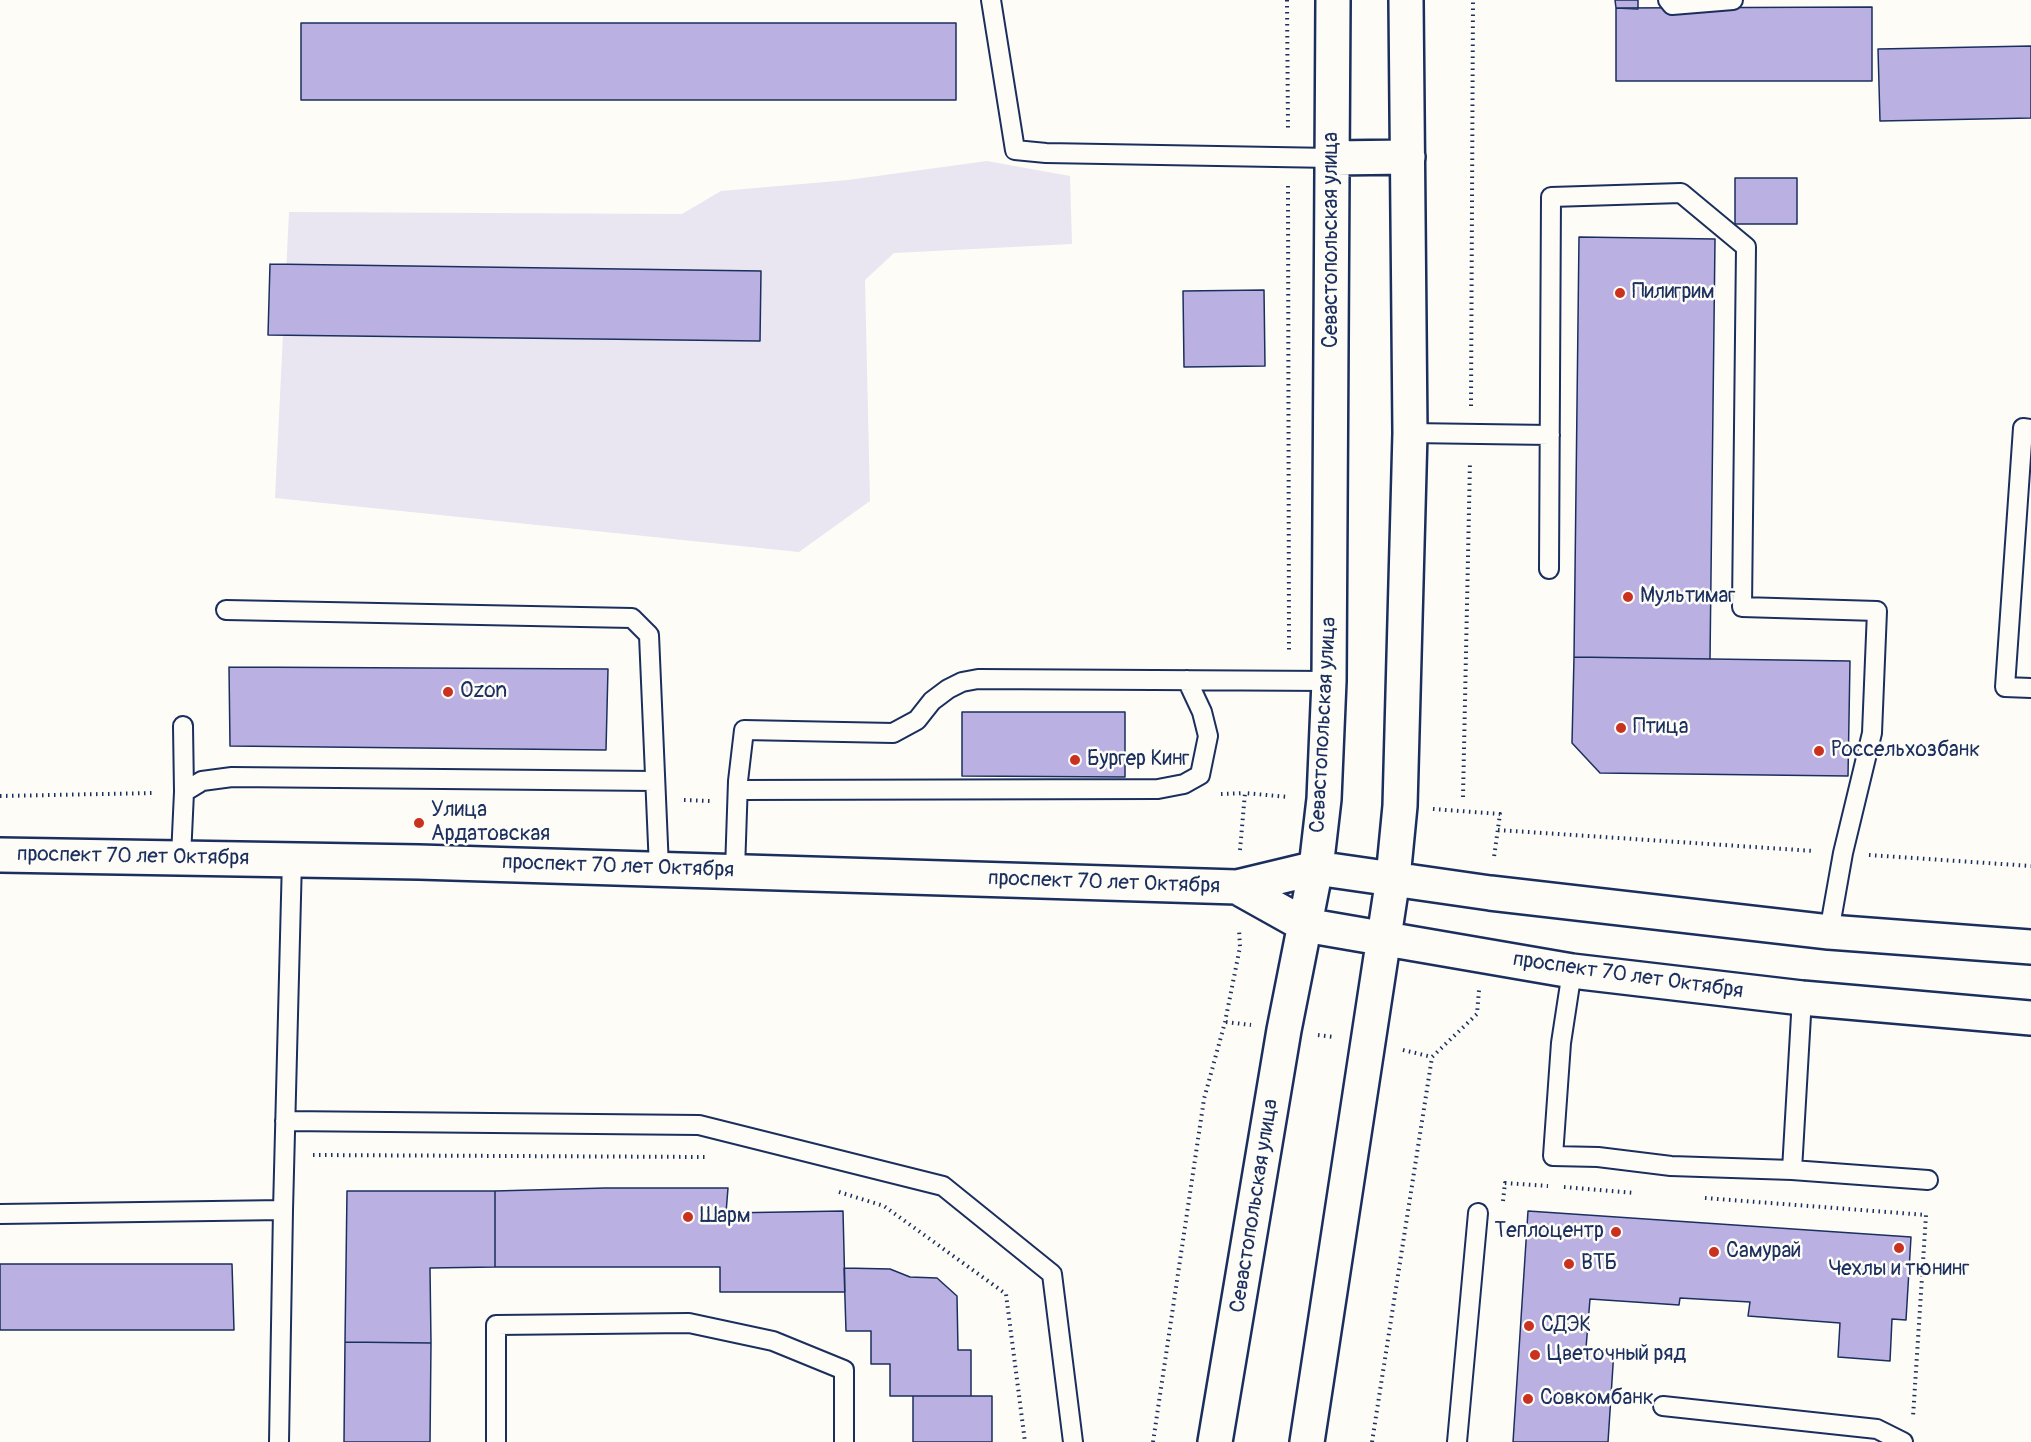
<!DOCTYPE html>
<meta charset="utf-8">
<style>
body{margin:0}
canvas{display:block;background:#fdfcf7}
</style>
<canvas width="2031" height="1442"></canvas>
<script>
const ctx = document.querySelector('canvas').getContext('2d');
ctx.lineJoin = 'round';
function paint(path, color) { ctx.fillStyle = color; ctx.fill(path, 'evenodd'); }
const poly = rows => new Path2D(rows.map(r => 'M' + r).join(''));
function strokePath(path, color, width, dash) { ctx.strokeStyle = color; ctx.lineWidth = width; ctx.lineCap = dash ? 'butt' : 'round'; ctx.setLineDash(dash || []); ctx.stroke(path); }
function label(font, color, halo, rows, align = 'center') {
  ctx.font = font + ' Pangolin,sans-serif'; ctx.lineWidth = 5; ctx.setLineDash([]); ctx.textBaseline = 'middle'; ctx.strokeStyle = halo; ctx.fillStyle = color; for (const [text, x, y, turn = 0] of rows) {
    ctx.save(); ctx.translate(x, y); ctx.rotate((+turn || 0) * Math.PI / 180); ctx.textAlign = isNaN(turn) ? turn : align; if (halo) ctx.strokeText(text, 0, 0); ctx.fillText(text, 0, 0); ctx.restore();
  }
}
paint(poly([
 [987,161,1070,176,1072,244,894,253,865,280,870,501,799,552,275,498,289,212,682,214,721,191,848,180]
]), '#e9e6f1');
const building = poly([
 [1615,0,1638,0,1638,9,1616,8,1615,0],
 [1872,7,1872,81,1616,81,1616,8,1872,7],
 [301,23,956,23,956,100,301,100,301,23],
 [2031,46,2031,118,1880,121,1878,49,2031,46],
 [1735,178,1797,178,1797,224,1735,224,1735,178],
 [1579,237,1715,239,1710,659,1574,657,1579,237],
 [270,264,761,271,760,341,268,335,270,264],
 [1264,290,1265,366,1184,367,1183,291,1264,290],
 [1574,657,1850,661,1848,776,1600,773,1572,743,1574,657],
 [229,667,608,669,606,750,230,746,229,667],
 [962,712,1125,712,1125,777,962,776,962,712],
 [605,1188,728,1188,726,1213,843,1211,845,1292,720,1292,720,1267,495,1267,495,1191,605,1188],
 [347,1191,495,1191,495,1267,430,1268,431,1343,345,1342,347,1191],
 [1528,1211,1911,1237,1906,1320,1892,1319,1890,1361,1838,1357,1840,1323,1748,1316,1750,1302,1680,1298,1679,1305,1590,1299,1586,1348,1614,1350,1608,1442,1513,1442,1528,1211],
 [0,1264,232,1264,234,1330,0,1330,0,1264],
 [844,1268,890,1269,910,1277,937,1278,957,1296,958,1350,971,1350,971,1396,890,1396,890,1364,871,1364,871,1331,846,1331,844,1268],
 [345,1342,431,1343,430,1442,344,1442,345,1342],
 [913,1396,992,1396,992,1442,913,1442,913,1396]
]);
paint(building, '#bab1e2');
strokePath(building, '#1b2f5e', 1.5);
const lane = poly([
 [991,0,1015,150,1046,153,1332,158],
 [1668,0,1672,5,1733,0],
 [2031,429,2023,428,2005,687,2031,688],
 [1410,433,1550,435],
 [1549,569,1551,197,1681,193,1746,247,1742,607,1877,611,1872,733,1843,853,1829,932],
 [226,610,632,618,649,635,659,868],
 [183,726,184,792],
 [738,790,1158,789,1184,784,1200,775,1208,736,1202,712,1187,680],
 [181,857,184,792,202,781,232,777,655,781],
 [735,870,738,781,744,730,893,733,917,720,932,701,948,689,962,682,978,679,1329,681],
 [1572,971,1561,1043,1553,1156,1598,1157,1671,1166,1792,1170,1928,1180],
 [285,1121,699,1125,943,1186,1052,1274,1073,1442],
 [1792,1170,1802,998],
 [0,1214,283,1210,292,859],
 [1663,1406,1877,1429,1903,1442],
 [279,1442,283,1210],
 [496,1442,496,1325,689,1323,773,1341,844,1370,844,1442],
 [1457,1442,1478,1213]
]);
const secondary = poly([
 [1332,158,1408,157],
 [0,855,419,862,1237,887,1316,868,1490,893,1829,932,2031,947],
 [1237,887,1305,925,1572,971,1802,998,2031,1018],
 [1215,1442,1284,1030,1316,868,1324,799,1329,681,1333,0],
 [1307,1442,1393,878,1400,806,1410,433,1406,0]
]);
strokePath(lane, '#1b2f5e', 22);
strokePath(secondary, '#1b2f5e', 38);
strokePath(poly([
 [1287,0,1288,130],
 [1288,186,1289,652],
 [1471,406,1473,0],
 [1221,794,1245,793],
 [0,796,155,793],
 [1463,797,1470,461],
 [684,800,710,801],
 [1433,809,1500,814,1494,857],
 [1498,830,1814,851],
 [1240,850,1245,793,1288,797],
 [1869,855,2031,866],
 [1226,1022,1251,1025],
 [1318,1035,1334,1037],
 [1403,1050,1432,1057],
 [313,1155,705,1157],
 [1564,1187,1635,1193],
 [839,1192,884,1206,1006,1294,1025,1442],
 [1705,1198,1926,1215,1913,1417],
 [1503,1201,1505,1183,1548,1186],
 [1153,1442,1204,1099,1225,1022,1240,947,1239,929],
 [1372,1442,1432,1057,1477,1014,1479,990]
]), '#1b2f5e', 4, [1.5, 4.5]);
strokePath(lane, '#fdfcf7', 18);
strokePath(secondary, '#fdfcf7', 33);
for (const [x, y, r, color] of [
 [1620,293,6,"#c8321e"],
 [1628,597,6,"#c8321e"],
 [448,692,6,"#c8321e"],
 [1621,728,6,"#c8321e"],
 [1819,751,6,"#c8321e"],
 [1075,760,6,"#c8321e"],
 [419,823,6,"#c8321e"],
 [688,1217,6,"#c8321e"],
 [1616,1232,6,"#c8321e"],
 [1899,1248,6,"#c8321e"],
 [1714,1252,6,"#c8321e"],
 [1569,1264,6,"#c8321e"],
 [1529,1326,6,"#c8321e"],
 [1535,1355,6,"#c8321e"],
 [1528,1399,6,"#c8321e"]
]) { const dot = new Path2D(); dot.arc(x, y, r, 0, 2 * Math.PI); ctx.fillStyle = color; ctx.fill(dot); strokePath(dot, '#fdfcf7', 2); }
label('21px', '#1b2f5e', '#fdfcf7', [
 ["Севастопольская улица",1332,240,-90],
 ["Севастопольская улица",1324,725,-87],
 ["проспект 70 лет Октября",133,857,1],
 ["проспект 70 лет Октября",618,867,2],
 ["проспект 70 лет Октября",1104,883,2],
 ["проспект 70 лет Октября",1628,976,8],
 ["Севастопольская улица",1255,1206,-81]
]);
label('21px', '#1b2f5e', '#fdfcf7', [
 ["Пилигрим",1632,293],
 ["Мультимаг",1640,597],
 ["Ozon",460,692],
 ["Птица",1633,728],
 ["Россельхозбанк",1831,751],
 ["Бургер Кинг",1087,760],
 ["Улица",431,811],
 ["Ардатовская",431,835],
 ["Шарм",700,1217],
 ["Теплоцентр",1604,1232,"right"],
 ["Самурай",1726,1252],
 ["ВТБ",1581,1264],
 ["Чехлы и тюнинг",1899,1270,"center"],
 ["СДЭК",1541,1326],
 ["Цветочный ряд",1547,1355],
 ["Совкомбанк",1540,1399]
], 'left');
</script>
